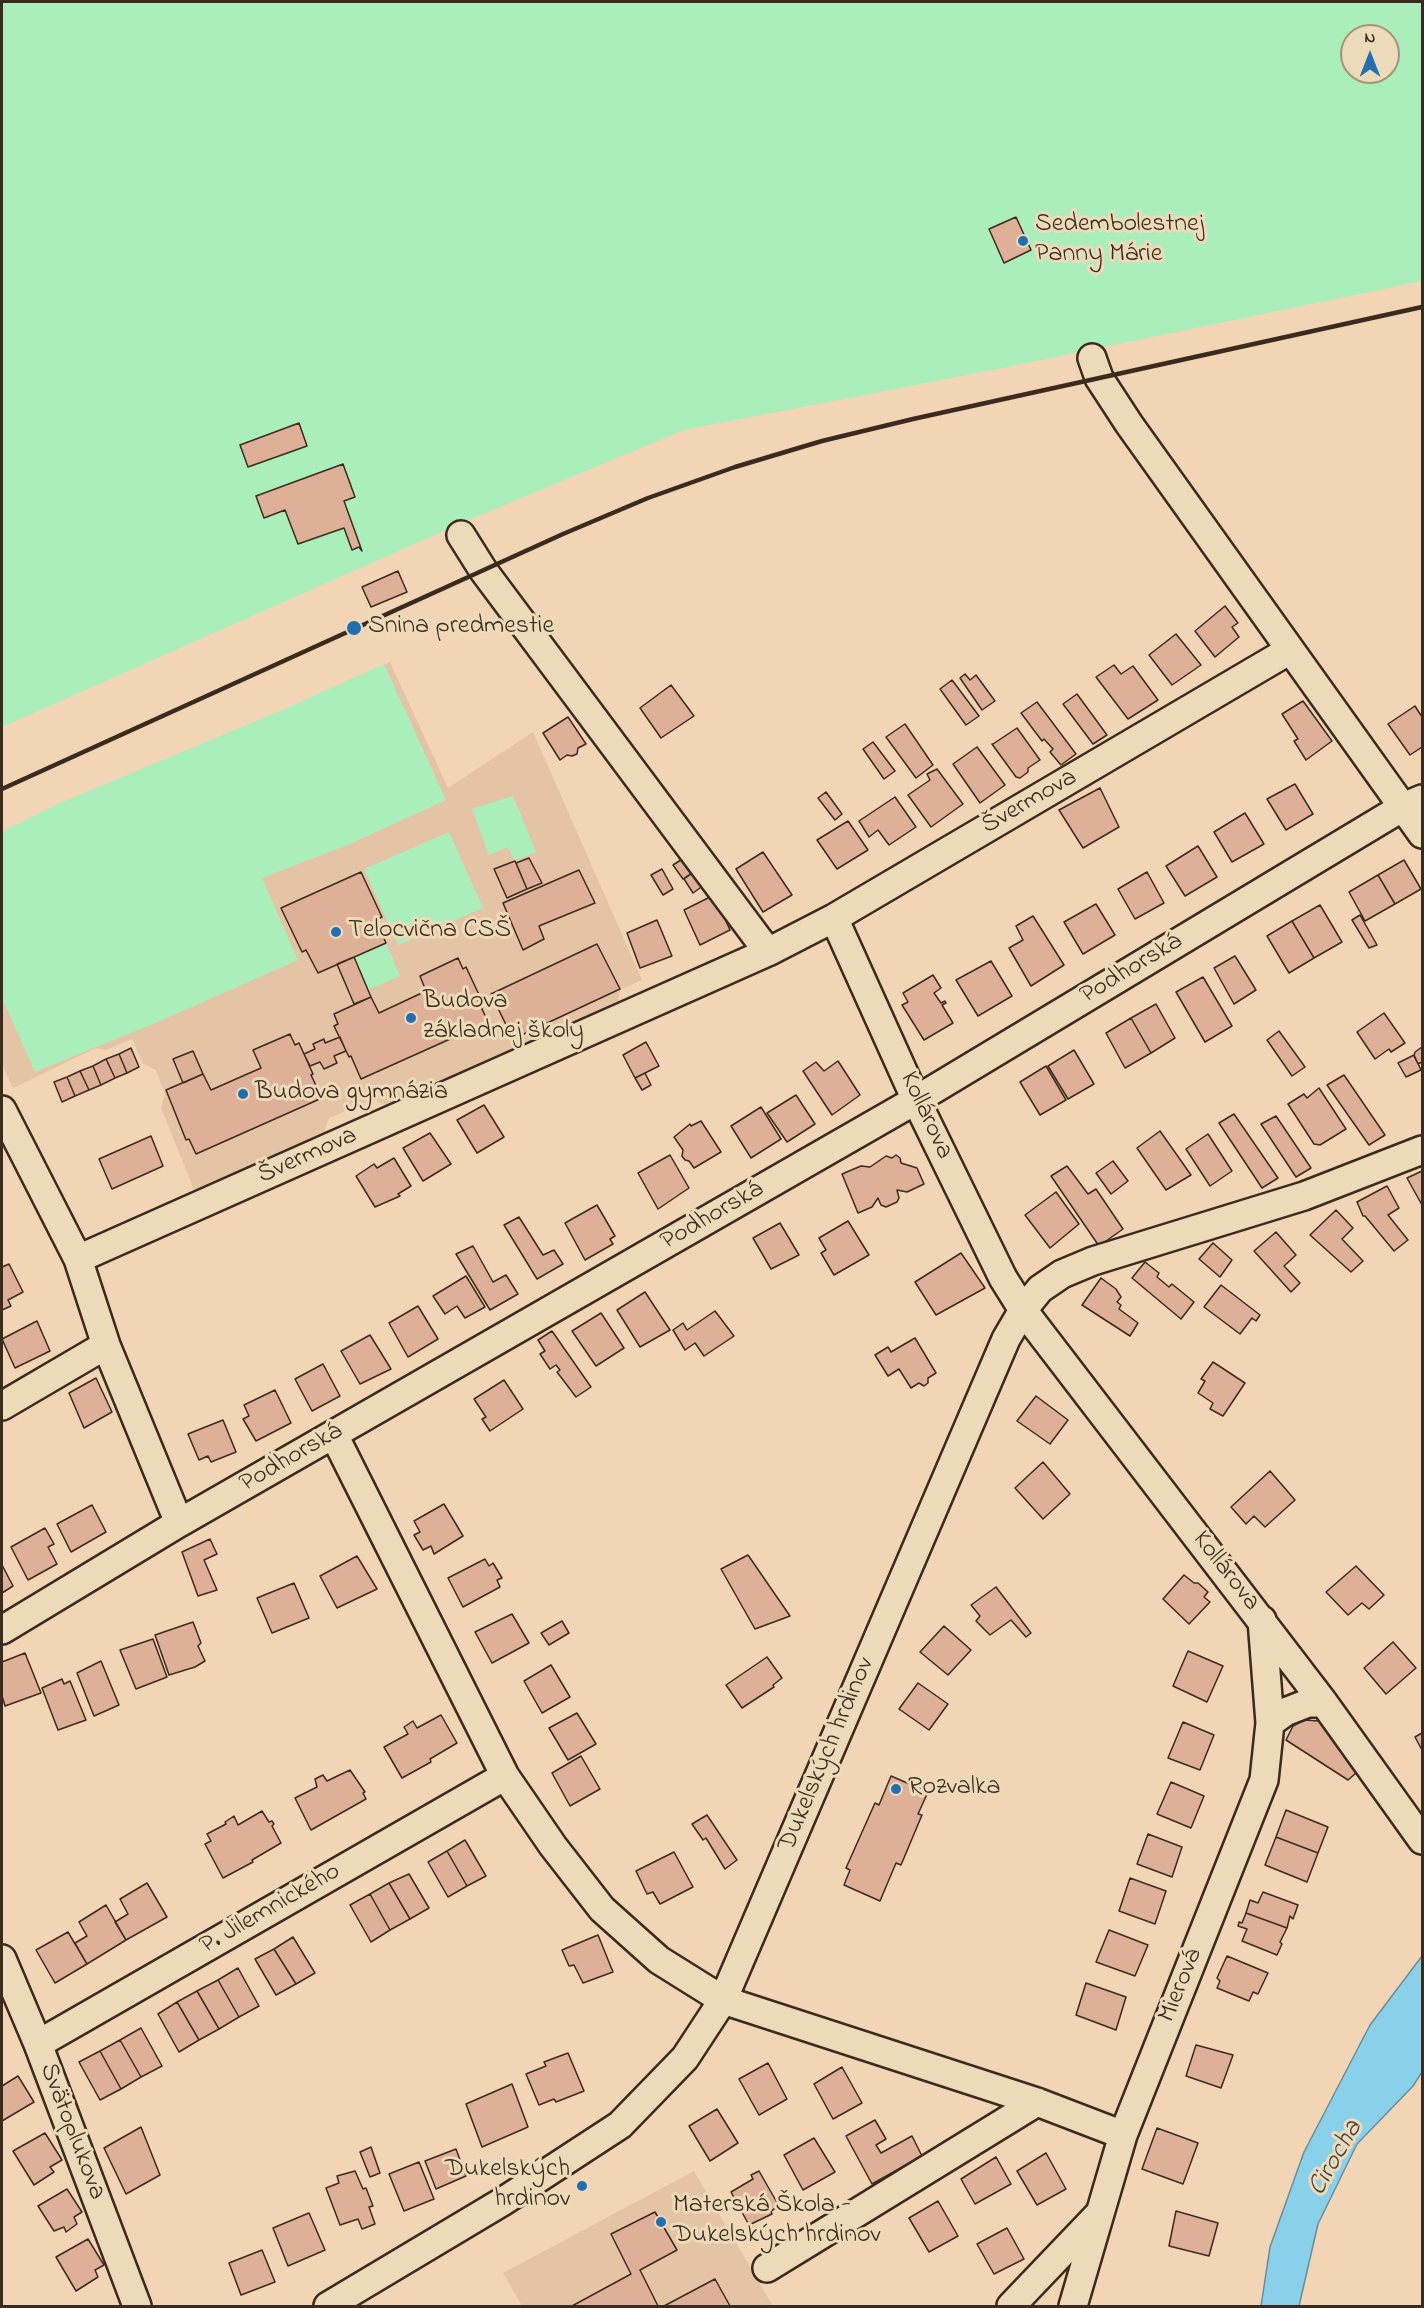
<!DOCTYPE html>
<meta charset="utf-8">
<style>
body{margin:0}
#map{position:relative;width:1424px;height:2308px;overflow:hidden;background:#f2d5b5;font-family:"Indie Flower",sans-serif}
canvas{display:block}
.frame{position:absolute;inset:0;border:3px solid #3b2a1e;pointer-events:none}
.north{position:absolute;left:1340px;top:24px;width:60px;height:60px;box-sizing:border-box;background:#eddab8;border:2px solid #a6947a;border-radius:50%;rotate:0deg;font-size:16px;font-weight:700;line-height:24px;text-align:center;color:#3b2a1e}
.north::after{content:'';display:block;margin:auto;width:21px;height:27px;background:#1f6fb2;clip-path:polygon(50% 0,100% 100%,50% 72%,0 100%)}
</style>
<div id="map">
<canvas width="1424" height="2308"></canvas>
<div class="frame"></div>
<div class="north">N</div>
</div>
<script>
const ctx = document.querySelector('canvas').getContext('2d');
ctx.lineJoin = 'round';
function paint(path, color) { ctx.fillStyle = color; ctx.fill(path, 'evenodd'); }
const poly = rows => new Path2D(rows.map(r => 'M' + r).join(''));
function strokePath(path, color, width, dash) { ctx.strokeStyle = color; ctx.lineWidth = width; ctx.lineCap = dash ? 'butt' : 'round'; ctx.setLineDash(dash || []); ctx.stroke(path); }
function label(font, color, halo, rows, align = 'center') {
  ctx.font = font + ' "Indie Flower",sans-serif'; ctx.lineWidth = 6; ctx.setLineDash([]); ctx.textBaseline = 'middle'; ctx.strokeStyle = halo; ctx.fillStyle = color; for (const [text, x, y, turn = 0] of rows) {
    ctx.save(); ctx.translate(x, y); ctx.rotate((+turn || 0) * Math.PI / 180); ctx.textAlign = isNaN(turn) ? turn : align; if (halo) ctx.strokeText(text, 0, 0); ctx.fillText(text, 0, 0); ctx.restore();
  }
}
paint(poly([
 [390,662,448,788,533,732,642,980,620,990,618,1001,386,1105,373,1100,329,1118,324,1133,195,1192,161,1108,165,1094,156,1070,143,1064,132,1039,106,1050,96,1048,13,1088,2,1064,2,834,286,711],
 [694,2171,773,2306,522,2306,503,2273]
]), '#e5c4a6');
paint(poly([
 [2,2,1422,2,1422,281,1003,368,684,430,464,522,2,727],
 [1352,36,1388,36,1388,72,1352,72],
 [384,664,446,800,350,844,262,878,298,960,160,1021,35,1072,2,998,2,832,60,803,287,708],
 [513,796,536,852,515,861,508,847,489,855,472,809],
 [449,832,483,908,398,945,364,869],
 [386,943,400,976,368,990,354,957]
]), '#aaefbb');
const water = poly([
 [1422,1956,1422,2072,1413,2086,1357,2144,1318,2224,1299,2306,1261,2306,1270,2247,1304,2152,1370,2025,1422,1956]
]);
paint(water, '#89d0ea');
strokePath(water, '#6a8e98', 1.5);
const building = poly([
 [1016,217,1031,250,1004,263,989,229,1016,217],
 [299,423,307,446,248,467,240,445,299,423],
 [343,464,355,497,344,501,362,551,359,547,352,550,344,528,298,544,285,510,264,518,256,496,343,464],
 [398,571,407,592,371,607,362,587,398,571],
 [1225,606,1238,623,1232,627,1239,637,1215,657,1195,631,1225,606],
 [1176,634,1201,665,1172,685,1149,655,1176,634],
 [1114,665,1121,674,1133,666,1158,700,1128,719,1096,677,1114,665],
 [965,674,970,680,976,675,995,701,982,710,960,678,965,674],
 [952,680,979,716,966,725,940,689,952,680],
 [671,685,694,716,661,738,640,708,671,685],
 [1077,694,1107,735,1093,744,1063,704,1077,694],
 [1303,701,1332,741,1306,760,1294,741,1298,739,1282,714,1303,701],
 [1037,702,1076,754,1061,765,1050,752,1053,749,1044,739,1042,741,1021,713,1037,702],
 [1415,706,1422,717,1422,747,1410,755,1388,724,1415,706],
 [568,717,586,744,578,748,577,754,572,756,567,755,560,760,543,733,568,717],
 [905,724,933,765,916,778,886,737,905,724],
 [1017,728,1040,760,1028,768,1028,772,1020,778,1016,777,992,744,993,744,1017,728],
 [873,742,895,771,884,779,863,749,873,742],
 [977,747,1005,785,980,803,953,764,977,747],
 [937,769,963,804,931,827,908,795,930,780,927,774,937,769],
 [1295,784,1313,814,1286,830,1267,799,1295,784],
 [1100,788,1119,827,1083,848,1059,810,1100,788],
 [826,792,842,814,835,820,818,798,826,792],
 [895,797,916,827,889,845,878,830,869,837,859,821,895,797],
 [1245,813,1264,844,1232,862,1214,832,1245,813],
 [848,821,868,850,837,869,817,840,848,821],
 [1198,846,1217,877,1185,896,1166,866,1198,846],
 [763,852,792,895,763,912,736,869,763,852],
 [687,856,696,870,683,879,673,865,687,856],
 [529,858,542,883,527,889,516,863,529,858],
 [1404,860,1421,889,1395,904,1378,875,1404,860],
 [515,861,527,889,507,898,494,869,515,861],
 [662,869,673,889,663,895,651,875,662,869],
 [579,870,595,903,539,926,544,939,523,950,503,903,579,870],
 [697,870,707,883,693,893,684,879,697,870],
 [361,872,382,917,376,920,386,943,318,973,306,950,302,952,281,908,361,872],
 [1147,872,1164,903,1135,919,1118,889,1147,872],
 [1378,875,1395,904,1365,921,1349,892,1378,875],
 [714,895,730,930,700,945,684,910,714,895],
 [1096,904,1115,935,1083,954,1064,922,1096,904],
 [1320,905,1342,942,1314,958,1292,921,1320,905],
 [1360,915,1377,945,1369,948,1352,920,1360,915],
 [1033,916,1064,965,1031,986,1009,948,1023,940,1016,926,1033,916],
 [657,920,672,956,640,968,627,933,657,920],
 [1292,921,1314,958,1289,973,1267,936,1292,921],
 [597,944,620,989,513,1039,491,994,597,944],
 [1235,956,1256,990,1234,1004,1214,968,1235,956],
 [354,957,371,997,354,1004,337,964,354,957],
 [458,958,463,969,466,967,481,999,478,1000,488,1022,361,1079,351,1056,349,1057,334,1026,338,1024,334,1014,371,997,379,1013,426,991,420,976,458,958],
 [991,961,1012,996,978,1016,956,980,991,961],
 [933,975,941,988,934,993,941,1003,945,1001,946,1003,942,1005,953,1023,924,1040,902,1005,908,1002,903,993,933,975],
 [1203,977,1232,1026,1205,1042,1176,992,1203,977],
 [1156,1004,1175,1038,1151,1053,1131,1018,1156,1004],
 [1384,1013,1405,1043,1391,1052,1389,1049,1375,1059,1357,1032,1384,1013],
 [1131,1018,1151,1053,1125,1068,1106,1033,1131,1018],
 [1279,1031,1305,1067,1292,1076,1267,1040,1279,1031],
 [290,1034,295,1045,299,1043,304,1054,313,1074,311,1075,322,1098,196,1154,189,1139,186,1140,166,1090,203,1074,211,1090,261,1068,253,1050,290,1034],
 [340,1037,346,1051,334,1056,337,1063,324,1069,320,1062,310,1066,304,1054,315,1049,313,1044,324,1039,325,1043,340,1037],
 [646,1042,659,1066,635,1078,623,1055,646,1042],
 [1422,1047,1422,1062,1418,1064,1414,1056,1415,1052,1422,1047],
 [131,1048,139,1067,127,1073,119,1054,131,1048],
 [1074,1050,1094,1084,1068,1099,1048,1066,1074,1050],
 [193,1051,203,1074,183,1083,173,1059,193,1051],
 [119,1054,127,1073,115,1078,106,1059,119,1054],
 [1414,1055,1421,1070,1406,1077,1398,1063,1414,1055],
 [106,1059,115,1078,101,1085,93,1066,106,1059],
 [838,1061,860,1095,832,1115,803,1071,816,1062,824,1071,838,1061],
 [93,1066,101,1085,89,1090,80,1071,93,1066],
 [1046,1066,1066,1100,1040,1115,1020,1082,1046,1066],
 [80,1071,89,1090,75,1096,67,1077,80,1071],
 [645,1073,651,1085,642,1090,635,1078,645,1073],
 [1344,1075,1385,1135,1369,1145,1327,1085,1344,1075],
 [67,1077,75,1096,62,1102,54,1082,67,1077],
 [1319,1088,1346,1129,1320,1145,1314,1144,1288,1104,1304,1094,1307,1098,1319,1088],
 [796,1095,815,1124,787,1142,767,1113,796,1095],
 [484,1105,504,1137,477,1153,457,1120,484,1105],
 [761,1107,781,1139,751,1158,731,1126,761,1107],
 [1234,1114,1278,1178,1262,1188,1219,1123,1234,1114],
 [1276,1116,1311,1168,1296,1177,1261,1124,1276,1116],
 [701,1121,721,1152,694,1168,689,1161,685,1160,682,1156,683,1150,674,1137,690,1124,691,1126,701,1121],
 [1160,1131,1191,1175,1166,1190,1137,1148,1160,1131],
 [430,1133,451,1164,423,1181,403,1148,430,1133],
 [1208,1134,1232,1171,1210,1186,1186,1149,1208,1134],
 [151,1136,163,1166,112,1189,99,1159,151,1136],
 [670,1155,689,1188,658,1209,638,1173,670,1155],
 [896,1155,900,1158,901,1163,917,1168,924,1184,907,1192,897,1190,899,1198,897,1202,886,1207,881,1205,878,1198,872,1207,858,1213,842,1174,861,1166,870,1167,886,1156,892,1158,896,1155],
 [394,1158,411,1186,398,1194,400,1196,375,1207,356,1176,374,1164,377,1168,394,1158],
 [1113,1161,1128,1181,1111,1194,1096,1173,1113,1161],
 [1067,1166,1088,1194,1096,1189,1123,1229,1099,1246,1051,1176,1067,1166],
 [1422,1171,1422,1205,1407,1178,1422,1171],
 [1387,1186,1399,1208,1388,1215,1408,1240,1394,1251,1365,1216,1363,1216,1357,1202,1387,1186],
 [1056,1192,1079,1224,1050,1248,1025,1215,1056,1192],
 [597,1205,615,1236,610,1239,613,1244,585,1260,565,1223,597,1205],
 [1336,1210,1353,1228,1342,1239,1363,1261,1351,1272,1310,1235,1336,1210],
 [519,1217,543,1255,554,1250,563,1264,537,1279,504,1225,519,1217],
 [848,1221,869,1255,834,1275,821,1253,826,1250,819,1238,848,1221],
 [780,1223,799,1255,771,1269,753,1238,780,1223],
 [1276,1232,1296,1255,1284,1266,1300,1283,1291,1292,1254,1251,1276,1232],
 [1213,1243,1232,1260,1220,1277,1199,1259,1213,1243],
 [473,1246,493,1282,506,1275,518,1294,490,1310,456,1254,473,1246],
 [961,1253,985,1288,936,1315,915,1282,961,1253],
 [1145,1262,1159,1273,1157,1277,1169,1287,1172,1284,1194,1302,1181,1319,1132,1278,1145,1262],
 [9,1264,23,1292,8,1300,11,1306,2,1310,2,1267,9,1264],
 [466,1276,485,1307,465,1318,457,1306,445,1314,433,1296,466,1276],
 [1101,1278,1116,1289,1121,1297,1117,1302,1121,1305,1119,1309,1138,1323,1130,1336,1082,1305,1101,1278],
 [1221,1285,1260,1315,1256,1321,1252,1318,1240,1334,1204,1307,1221,1285],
 [645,1292,670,1330,640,1347,617,1310,645,1292],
 [418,1306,438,1339,408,1357,389,1323,418,1306],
 [715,1311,734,1336,704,1356,695,1343,685,1350,673,1330,683,1323,687,1330,715,1311],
 [601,1313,624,1348,596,1366,572,1331,601,1313],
 [37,1321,50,1351,15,1368,2,1339,37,1321],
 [552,1331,591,1387,576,1397,557,1372,560,1370,556,1365,550,1369,540,1354,545,1351,538,1340,552,1331],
 [370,1335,391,1369,360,1384,341,1351,370,1335],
 [915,1338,936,1373,928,1378,928,1383,924,1386,919,1383,911,1388,899,1369,888,1376,875,1355,888,1347,891,1352,915,1338],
 [1213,1362,1245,1383,1223,1416,1210,1409,1213,1403,1198,1393,1205,1381,1201,1379,1213,1362],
 [323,1364,340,1396,312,1411,295,1379,323,1364],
 [96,1378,112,1412,84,1428,69,1393,96,1378],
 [504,1380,523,1409,490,1431,482,1419,486,1417,474,1399,504,1380],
 [275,1390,291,1423,256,1441,243,1419,249,1416,244,1405,275,1390],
 [1036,1396,1068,1420,1050,1444,1017,1421,1036,1396],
 [223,1420,236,1452,211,1462,208,1456,199,1460,188,1434,223,1420],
 [1043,1462,1070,1494,1043,1519,1015,1488,1043,1462],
 [1270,1471,1295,1500,1265,1527,1254,1516,1246,1524,1231,1507,1270,1471],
 [444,1504,463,1536,434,1554,431,1546,423,1550,414,1535,420,1532,414,1521,444,1504],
 [92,1505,106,1532,71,1552,57,1524,92,1505],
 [45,1528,54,1544,48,1547,57,1564,28,1580,11,1547,45,1528],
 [210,1539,217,1554,204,1560,217,1590,198,1596,182,1552,210,1539],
 [748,1555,790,1616,755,1629,721,1569,748,1555],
 [357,1556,377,1589,337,1608,320,1576,357,1556],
 [485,1559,489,1566,493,1563,502,1578,497,1580,500,1587,463,1607,448,1578,485,1559],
 [2,1565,13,1586,2,1593,2,1565],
 [1356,1566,1384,1595,1369,1609,1362,1603,1348,1615,1326,1592,1356,1566],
 [1184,1575,1194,1583,1198,1583,1208,1592,1204,1597,1210,1602,1189,1624,1163,1599,1184,1575],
 [294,1583,309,1618,272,1633,257,1598,294,1583],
 [996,1587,1031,1633,1026,1637,1011,1620,990,1635,976,1621,980,1616,971,1605,996,1587],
 [512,1614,529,1643,492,1663,475,1632,512,1614],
 [562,1621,569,1633,549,1645,541,1633,562,1621],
 [193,1622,201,1643,198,1646,205,1661,195,1667,169,1675,155,1635,193,1622],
 [944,1626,971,1650,948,1675,920,1652,944,1626],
 [153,1639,167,1677,136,1689,120,1650,153,1639],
 [1393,1642,1416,1668,1386,1694,1364,1668,1393,1642],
 [1188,1651,1223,1666,1207,1702,1173,1686,1188,1651],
 [25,1653,41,1693,5,1706,2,1696,2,1662,25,1653],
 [767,1657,782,1678,773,1685,774,1687,742,1708,726,1685,767,1657],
 [101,1661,119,1705,94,1716,77,1673,101,1661],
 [551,1665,570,1697,542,1713,524,1681,551,1665],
 [62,1679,64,1684,70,1681,86,1720,58,1730,42,1688,62,1679],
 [918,1683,948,1704,929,1730,899,1709,918,1683],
 [577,1713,596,1744,568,1760,549,1728,577,1713],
 [441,1715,457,1743,430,1759,431,1762,402,1778,384,1747,408,1734,404,1727,413,1721,417,1728,441,1715],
 [1304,1720,1319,1721,1331,1736,1356,1773,1348,1780,1286,1740,1293,1726,1304,1720],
 [1183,1722,1214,1735,1200,1770,1168,1758,1183,1722],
 [1422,1733,1422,1750,1415,1737,1422,1733],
 [581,1756,600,1789,570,1806,552,1773,581,1756],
 [350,1770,365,1792,363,1793,366,1799,311,1830,295,1798,317,1787,315,1779,323,1775,327,1781,350,1770],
 [891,1776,928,1792,918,1814,922,1815,901,1865,896,1863,880,1901,844,1885,850,1870,846,1868,875,1803,879,1805,891,1776],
 [1171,1782,1204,1796,1191,1828,1157,1814,1171,1782],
 [1286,1810,1328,1827,1318,1853,1276,1837,1286,1810],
 [262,1811,269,1822,272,1821,274,1824,272,1826,281,1843,252,1860,253,1862,223,1878,205,1844,211,1841,207,1834,226,1824,225,1822,234,1816,238,1825,262,1811],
 [707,1815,737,1860,725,1869,706,1838,703,1840,692,1824,707,1815],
 [1148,1834,1182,1847,1172,1877,1137,1864,1148,1834],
 [1276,1837,1318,1853,1307,1882,1265,1865,1276,1837],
 [465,1840,486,1876,467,1886,447,1851,465,1840],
 [447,1851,467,1886,448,1897,428,1862,447,1851],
 [674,1852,693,1887,660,1904,653,1892,647,1894,636,1871,674,1852],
 [409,1874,429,1908,410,1919,389,1883,409,1874],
 [1130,1878,1166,1891,1155,1924,1119,1911,1130,1878],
 [147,1883,167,1917,126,1940,115,1922,128,1914,120,1899,147,1883],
 [389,1883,410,1919,390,1930,370,1894,389,1883],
 [1263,1892,1298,1905,1293,1919,1290,1916,1287,1928,1246,1913,1250,1900,1258,1903,1263,1892],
 [370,1894,390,1930,371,1942,350,1905,370,1894],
 [106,1905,126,1940,87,1964,75,1943,87,1936,79,1922,106,1905],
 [1246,1913,1287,1928,1280,1942,1282,1944,1277,1955,1242,1941,1247,1929,1238,1926,1239,1922,1242,1923,1246,1913],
 [1109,1930,1148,1945,1135,1976,1096,1962,1109,1930],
 [68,1932,87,1964,55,1983,36,1950,68,1932],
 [598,1935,613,1972,583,1983,574,1965,569,1966,562,1950,598,1935],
 [293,1937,315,1973,296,1984,274,1949,293,1937],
 [274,1949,296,1984,276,1995,255,1959,274,1949],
 [1227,1956,1268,1973,1258,1994,1253,1992,1249,2001,1217,1988,1220,1981,1217,1978,1227,1956],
 [238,1968,259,2006,239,2017,218,1980,238,1968],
 [218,1980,239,2017,219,2029,197,1991,218,1980],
 [1086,1983,1126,1997,1116,2030,1076,2015,1086,1983],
 [197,1991,219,2029,199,2040,177,2002,197,1991],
 [177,2002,199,2040,179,2052,158,2014,177,2002],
 [141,2028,162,2066,141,2077,120,2040,141,2028],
 [120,2040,141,2077,121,2089,100,2051,120,2040],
 [1196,2045,1233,2055,1221,2088,1186,2076,1196,2045],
 [100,2051,121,2089,100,2100,79,2062,100,2051],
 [568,2053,584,2091,556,2102,554,2099,539,2105,526,2074,546,2066,544,2062,568,2053],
 [768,2063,787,2099,759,2115,739,2079,768,2063],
 [842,2067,862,2103,833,2119,814,2084,842,2067],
 [18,2076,34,2102,2,2121,2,2086,18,2076],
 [512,2084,528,2127,482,2147,466,2104,512,2084],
 [717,2109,738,2143,710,2161,689,2126,717,2109],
 [875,2120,886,2139,876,2145,881,2153,912,2136,922,2156,872,2184,846,2136,875,2120],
 [141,2127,160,2175,126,2194,104,2148,141,2127],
 [1157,2128,1198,2143,1183,2184,1142,2169,1157,2128],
 [45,2133,62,2160,50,2167,54,2172,34,2185,13,2151,45,2133],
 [814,2138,835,2172,803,2190,784,2155,814,2138],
 [371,2147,380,2173,370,2177,360,2152,371,2147],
 [456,2149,466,2176,436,2189,425,2161,456,2149],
 [1046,2153,1066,2189,1037,2205,1017,2171,1046,2153],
 [996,2157,1011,2184,975,2204,961,2179,996,2157],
 [419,2162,434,2199,404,2211,389,2174,419,2162],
 [355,2171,363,2189,366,2188,373,2206,369,2207,375,2224,362,2229,358,2219,340,2225,326,2188,339,2183,337,2176,355,2171],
 [759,2171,779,2206,771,2211,772,2214,749,2225,731,2192,753,2179,751,2175,759,2171],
 [67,2189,82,2212,74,2217,77,2224,66,2232,64,2227,54,2231,38,2206,67,2189],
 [938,2201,958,2236,929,2252,909,2218,938,2201],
 [1176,2211,1218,2223,1209,2256,1169,2246,1176,2211],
 [655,2212,677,2250,640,2270,658,2306,572,2306,631,2274,611,2234,655,2212],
 [309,2213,325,2250,288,2266,273,2228,309,2213],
 [1007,2228,1024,2259,994,2274,977,2244,1007,2228],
 [88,2239,104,2265,95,2270,98,2277,76,2291,56,2257,88,2239],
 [262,2250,275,2282,241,2295,229,2263,262,2250],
 [715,2279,730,2306,664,2306,715,2279]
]);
paint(building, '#deb097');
strokePath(building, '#3b2a1e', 1.5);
const street = poly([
 [1092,358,1099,378,1129,424,1422,834],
 [461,535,483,570,768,952],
 [834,918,916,1100,1003,1278,1023,1310,1324,1703,1422,1840],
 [2,1110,78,1259,106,1345,179,1523],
 [78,1259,768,952,834,918,1290,650],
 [2,1406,106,1345],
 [334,1435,505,1776,553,1846,602,1909,659,1960,723,2000,1037,2102,1123,2135],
 [1262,1620,1270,1723],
 [2,1630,179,1523,916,1100,1403,807,1422,799],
 [2,1959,38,2044,137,2306],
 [38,2044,505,1776],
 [767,2268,1037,2102],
 [328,2306,502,2202,620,2125,685,2058,723,2000,1006,1339,1023,1310,1040,1289,1062,1274,1093,1261,1304,1196,1422,1150],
 [1011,2306,1097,2216],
 [1073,2306,1123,2135,1264,1780,1270,1723,1285,1712,1308,1703,1324,1703]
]);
strokePath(street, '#3b2a1e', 32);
strokePath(street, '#eddab8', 27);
strokePath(poly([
 [2,789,563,534,648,498,735,467,822,441,913,419,1422,307]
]), '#3b2a1e', 4.5);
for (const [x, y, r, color] of [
 [1023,241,6,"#1f6fb2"],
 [354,628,8,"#1f6fb2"],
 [336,932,6,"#1f6fb2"],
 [411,1018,6,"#1f6fb2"],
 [243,1094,6,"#1f6fb2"],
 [896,1789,6,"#1f6fb2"],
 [582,2186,6,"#1f6fb2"],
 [661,2222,6,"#1f6fb2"]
]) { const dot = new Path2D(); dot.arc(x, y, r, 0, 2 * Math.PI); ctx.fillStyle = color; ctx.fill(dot); strokePath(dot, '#eddab8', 2); }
label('26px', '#3b2a1e', '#eddab8', [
 ["Sedembolestnej",1035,226],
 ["Panny Márie",1035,256],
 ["Snina predmestie",368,628],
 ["Telocvična CSŠ",348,932],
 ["Budova",423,1003],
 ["základnej školy",423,1033],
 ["Budova gymnázia",255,1094],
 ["Rozvalka",908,1789],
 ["Dukelských",570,2171,"right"],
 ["hrdinov",570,2201,"right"],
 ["Materská Škola -",673,2207],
 ["Dukelských hrdinov",673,2237]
], 'left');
label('26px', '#3b2a1e', '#eddab8', [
 ["Švermova",1030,803,-30],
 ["Podhorská",1132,970,-31],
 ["Kollárova",925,1116,65],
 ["Švermova",308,1157,-24],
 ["Podhorská",713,1217,-30],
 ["Podhorská",292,1459,-30],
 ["Kollárova",1225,1572,52],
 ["Dukelských hrdinov",828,1755,-67],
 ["P. Jilemnického",271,1910,-30],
 ["Mierová",1182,1986,-68],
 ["Svätoplukova",71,2132,69]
]);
label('italic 27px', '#47433d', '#eddab8', [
 ["Cirocha",1337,2159,-60]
]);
</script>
